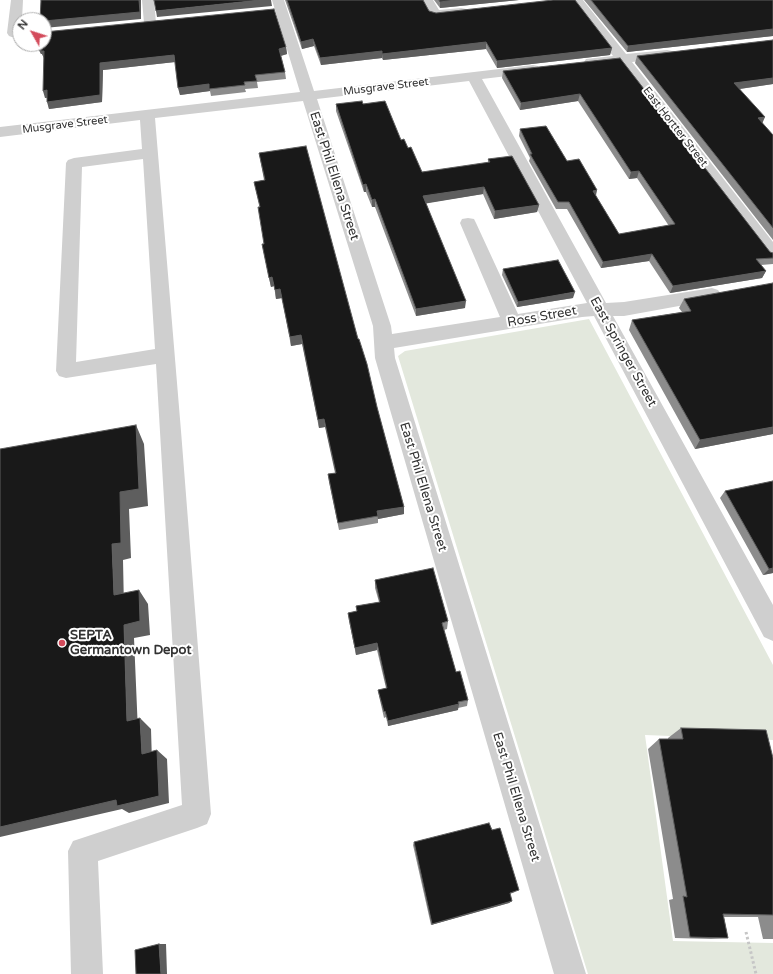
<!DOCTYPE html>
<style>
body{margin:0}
#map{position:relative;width:773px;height:974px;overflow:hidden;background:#fff;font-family:"Varela Round",sans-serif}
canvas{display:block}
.north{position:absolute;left:12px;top:12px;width:40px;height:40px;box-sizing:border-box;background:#fff;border:1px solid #adadad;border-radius:50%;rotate:309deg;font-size:11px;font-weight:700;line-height:16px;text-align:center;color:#323232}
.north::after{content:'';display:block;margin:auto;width:14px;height:18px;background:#d34b5b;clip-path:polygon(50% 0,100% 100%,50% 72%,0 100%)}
</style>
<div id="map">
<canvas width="773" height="974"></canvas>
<div class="north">N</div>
</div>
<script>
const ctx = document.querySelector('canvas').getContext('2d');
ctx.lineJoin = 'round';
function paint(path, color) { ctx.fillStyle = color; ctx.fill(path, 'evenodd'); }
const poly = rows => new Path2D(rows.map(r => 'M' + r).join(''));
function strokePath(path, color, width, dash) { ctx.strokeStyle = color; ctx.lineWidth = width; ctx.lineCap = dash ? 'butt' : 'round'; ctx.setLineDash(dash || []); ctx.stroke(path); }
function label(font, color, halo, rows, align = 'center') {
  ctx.font = font + ' "Varela Round",sans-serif'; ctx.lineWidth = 4; ctx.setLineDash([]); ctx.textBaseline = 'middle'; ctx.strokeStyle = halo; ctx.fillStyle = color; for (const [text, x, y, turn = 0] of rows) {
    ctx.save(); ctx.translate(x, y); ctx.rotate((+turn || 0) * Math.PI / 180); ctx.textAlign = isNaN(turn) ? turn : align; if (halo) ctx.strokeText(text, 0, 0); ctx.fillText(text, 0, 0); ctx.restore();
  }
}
paint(poly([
 [589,319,773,665,773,740,645,735,673,941,773,943,773,974,588,974,398,356,405,351]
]), '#e3e8dd');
strokePath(poly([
 [746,932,756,974]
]), '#c6c6c6', 3, [2.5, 2.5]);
paint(poly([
 [11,0,23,0,22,20,20,20,20,40,9,36,7,33,11,0],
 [142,0,154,0,156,23,155,26,145,26,144,23,142,0],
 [272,0,284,0,314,91,533,65,538,66,540,69,538,72,533,73,482,79,606,303,624,302,712,288,718,290,721,294,718,298,712,300,624,316,613,316,773,605,773,641,764,637,594,316,582,317,394,348,395,358,586,974,554,974,375,358,373,326,303,101,155,118,181,431,211,814,207,824,197,828,98,861,103,974,71,974,68,851,73,841,182,805,156,364,66,378,59,376,56,371,66,163,68,160,74,158,142,149,140,120,0,137,0,127,300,92,272,0],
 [469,81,587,303,518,314,476,223,474,219,468,218,462,219,460,223,500,317,392,334,391,326,317,99,469,81],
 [143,159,155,349,76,362,82,167,143,159],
 [421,0,433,0,439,10,461,8,466,9,467,12,466,15,461,16,435,18,430,17,421,0],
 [571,0,583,0,626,54,667,50,672,51,674,54,672,57,632,62,773,242,773,260,767,258,619,63,591,66,586,65,584,62,586,59,613,56,571,0]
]), '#cfcfcf');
paint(poly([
 [285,0,423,0,429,11,436,13,612,48,610,55,497,68,486,49,383,60,382,58,321,65,314,46,302,49],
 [434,0,519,0,440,8],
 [584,0,773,0,773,36,627,52],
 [773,40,773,84,740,89,762,123,773,135,773,240,635,63,637,56],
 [286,47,287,54,281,56,285,72,286,79,257,82,258,88,245,89,246,92,211,96,210,91,180,95,175,62,103,70,102,102,49,109,47,98,45,98,44,58,42,54,41,54,38,48],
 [620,58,770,252,773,253,773,264,761,265,766,271,762,278,670,293,649,261,601,268,567,209,556,209,529,161,530,158,519,136,520,129,567,161,597,190,596,196,619,234,669,226,637,178,629,179,578,101,520,110,502,78,503,71],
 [336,104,363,104,401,140,408,148,422,172,488,163,488,159,539,205,537,212,494,219,483,194,426,203,465,308,416,316,375,207,372,207,366,192,364,192,336,111],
 [259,153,377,407,404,507,404,514,378,519,378,523,339,530,329,482,328,474,335,473,325,427,319,428,302,344,291,346,282,298,276,299,274,286,271,287,264,254,262,244,264,244,260,207,254,182,264,180],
 [503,269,573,298,517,307,502,275],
 [684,299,773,434,695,449,629,330,632,320,682,312,679,308],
 [773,481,773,573,763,575,720,498,725,491],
 [375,580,448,621,447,629,444,630,456,672,468,700,467,706,458,708,458,710,388,726,386,717,384,718,379,696,378,690,386,688,377,650,356,655,349,621,348,613,357,611,356,606,379,602,375,588],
 [681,728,773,758,773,939,763,939,758,917,724,917,728,938,711,939,675,938,669,900,673,899,648,749,659,739,668,739,668,738],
 [414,842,515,892,510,894,512,901,509,903,431,925,413,845]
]), '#8c8c8c');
paint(poly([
 [139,0,141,0,141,19,44,28,44,21],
 [261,0,271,0,272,6,157,17,156,11],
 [456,0,519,0,440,8,440,2],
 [773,29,773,36,627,52,628,46],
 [313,39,314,46,302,49,301,42],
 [486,42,486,49,383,60,382,54],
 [41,47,44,51,44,58,42,54,41,54,38,48],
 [286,47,287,54,280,56,279,49],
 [612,48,610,55,497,68,497,61],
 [382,51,382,58,321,65,320,58],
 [174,55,175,62,103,70,102,102,49,109,47,102,100,63],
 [773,78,773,84,732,90,734,83],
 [209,84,210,91,180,95,178,88],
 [47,90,50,97,45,98,43,91],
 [580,94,578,101,520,110,521,103],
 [765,117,762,124,758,118],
 [639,171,637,178,629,179,631,172],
 [366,184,366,192,364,192,363,185],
 [484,187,483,194,423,204,423,196],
 [597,190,595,197,593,191],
 [375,199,375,207,372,207,372,200],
 [539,205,537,212,494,219,495,211],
 [652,254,649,261,601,268,603,262],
 [766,271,762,278,670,293,673,286],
 [272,277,274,286,271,287,269,278],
 [280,289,282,298,276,299,275,290],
 [575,292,573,298,517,307,518,302],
 [466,301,465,308,416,316,416,309],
 [301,335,302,344,291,346,290,337],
 [324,419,325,427,319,428,318,420],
 [136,425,144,444,148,506,129,509,131,558,123,560,124,609,114,595,112,544,120,492],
 [773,427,773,434,695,449,700,440],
 [404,507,404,514,378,519,377,511],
 [773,568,773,573,763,575,769,569],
 [139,590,148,604,150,635,134,638,138,732,127,721,124,625],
 [377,643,377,650,356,655,355,648],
 [459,704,458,710,388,726,388,721],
 [140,718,151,729,152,763,142,754],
 [157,750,167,759,169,803,129,813,122,809,0,837,0,827],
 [512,901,509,903,431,925,432,924],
 [159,944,166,944,167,974,161,974]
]), '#5e5e5e');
const building = poly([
 [41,0,139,0,140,12,44,21,44,20,40,20,41,0],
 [154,0,261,0,156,11,154,0],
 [287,0,423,0,429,11,436,13,553,0,575,0,612,48,497,61,486,42,382,54,382,51,320,58,313,39,301,42,287,0],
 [439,0,456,0,440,2,439,0],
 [591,0,773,0,773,29,628,46,591,0],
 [274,9,286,47,279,49,285,72,255,75,257,81,244,82,245,85,209,89,209,84,178,88,174,55,100,63,100,95,47,102,47,90,43,91,44,51,41,51,41,47,38,48,38,44,44,44,44,32,274,9],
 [773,40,773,78,734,83,765,117,758,118,773,135,773,228,637,56,773,40],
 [620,58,770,252,773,253,773,258,756,259,766,271,673,286,652,254,603,262,569,202,558,202,530,154,532,154,520,129,546,126,567,161,579,159,597,190,593,191,619,234,675,224,639,171,631,172,580,94,521,103,503,71,620,58],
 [362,101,363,104,385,101,401,140,404,139,408,148,411,147,422,172,490,162,488,159,512,156,539,205,495,211,484,187,423,196,466,301,416,309,375,199,372,200,366,184,363,185,336,104,362,101],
 [306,146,358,339,359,339,367,364,377,407,404,507,377,511,378,516,338,523,328,474,336,473,324,419,318,420,301,335,290,337,280,289,275,290,272,277,269,278,262,244,264,244,258,207,260,207,254,182,265,180,259,153,306,146],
 [558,260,575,292,518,302,503,269,558,260],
 [773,283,773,427,700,440,632,320,691,311,684,299,773,283],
 [136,425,139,489,120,492,121,543,112,544,114,595,139,590,140,621,124,625,127,721,140,718,142,754,157,750,159,796,117,806,116,800,0,827,0,449,136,425],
 [773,481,773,568,769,569,725,491,773,481],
 [433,568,448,621,442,623,456,672,460,671,468,700,458,702,459,704,388,721,385,711,384,712,378,690,387,688,377,643,355,648,348,613,357,611,356,606,380,602,375,580,433,568],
 [681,728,766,730,773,758,773,915,723,914,728,938,690,937,683,896,687,897,659,739,683,739,681,728],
 [489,823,492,830,500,828,519,890,510,893,512,901,432,924,414,842,489,823],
 [159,944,161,974,136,974,135,950,159,944]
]);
paint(building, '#191919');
strokePath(building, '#5e5e5e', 1);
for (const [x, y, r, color] of [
 [62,643,4,"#d34b5b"]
]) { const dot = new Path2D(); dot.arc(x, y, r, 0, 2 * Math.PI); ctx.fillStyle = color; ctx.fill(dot); strokePath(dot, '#fff', 1.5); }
label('11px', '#323232', '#fff', [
 ["Musgrave Street",386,87,-7],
 ["Musgrave Street",65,125,-7],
 ["East Hortter Street",675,127,52]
]);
label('13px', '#323232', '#fff', [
 ["East Phil Ellena Street",334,176,72],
 ["Ross Street",542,317,-10],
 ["East Springer Street",623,352,61],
 ["East Phil Ellena Street",423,487,73],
 ["East Phil Ellena Street",516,797,73]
]);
label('bold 13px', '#323232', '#fff', [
 ["SEPTA",70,636],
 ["Germantown Depot",70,651]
], 'left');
</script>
